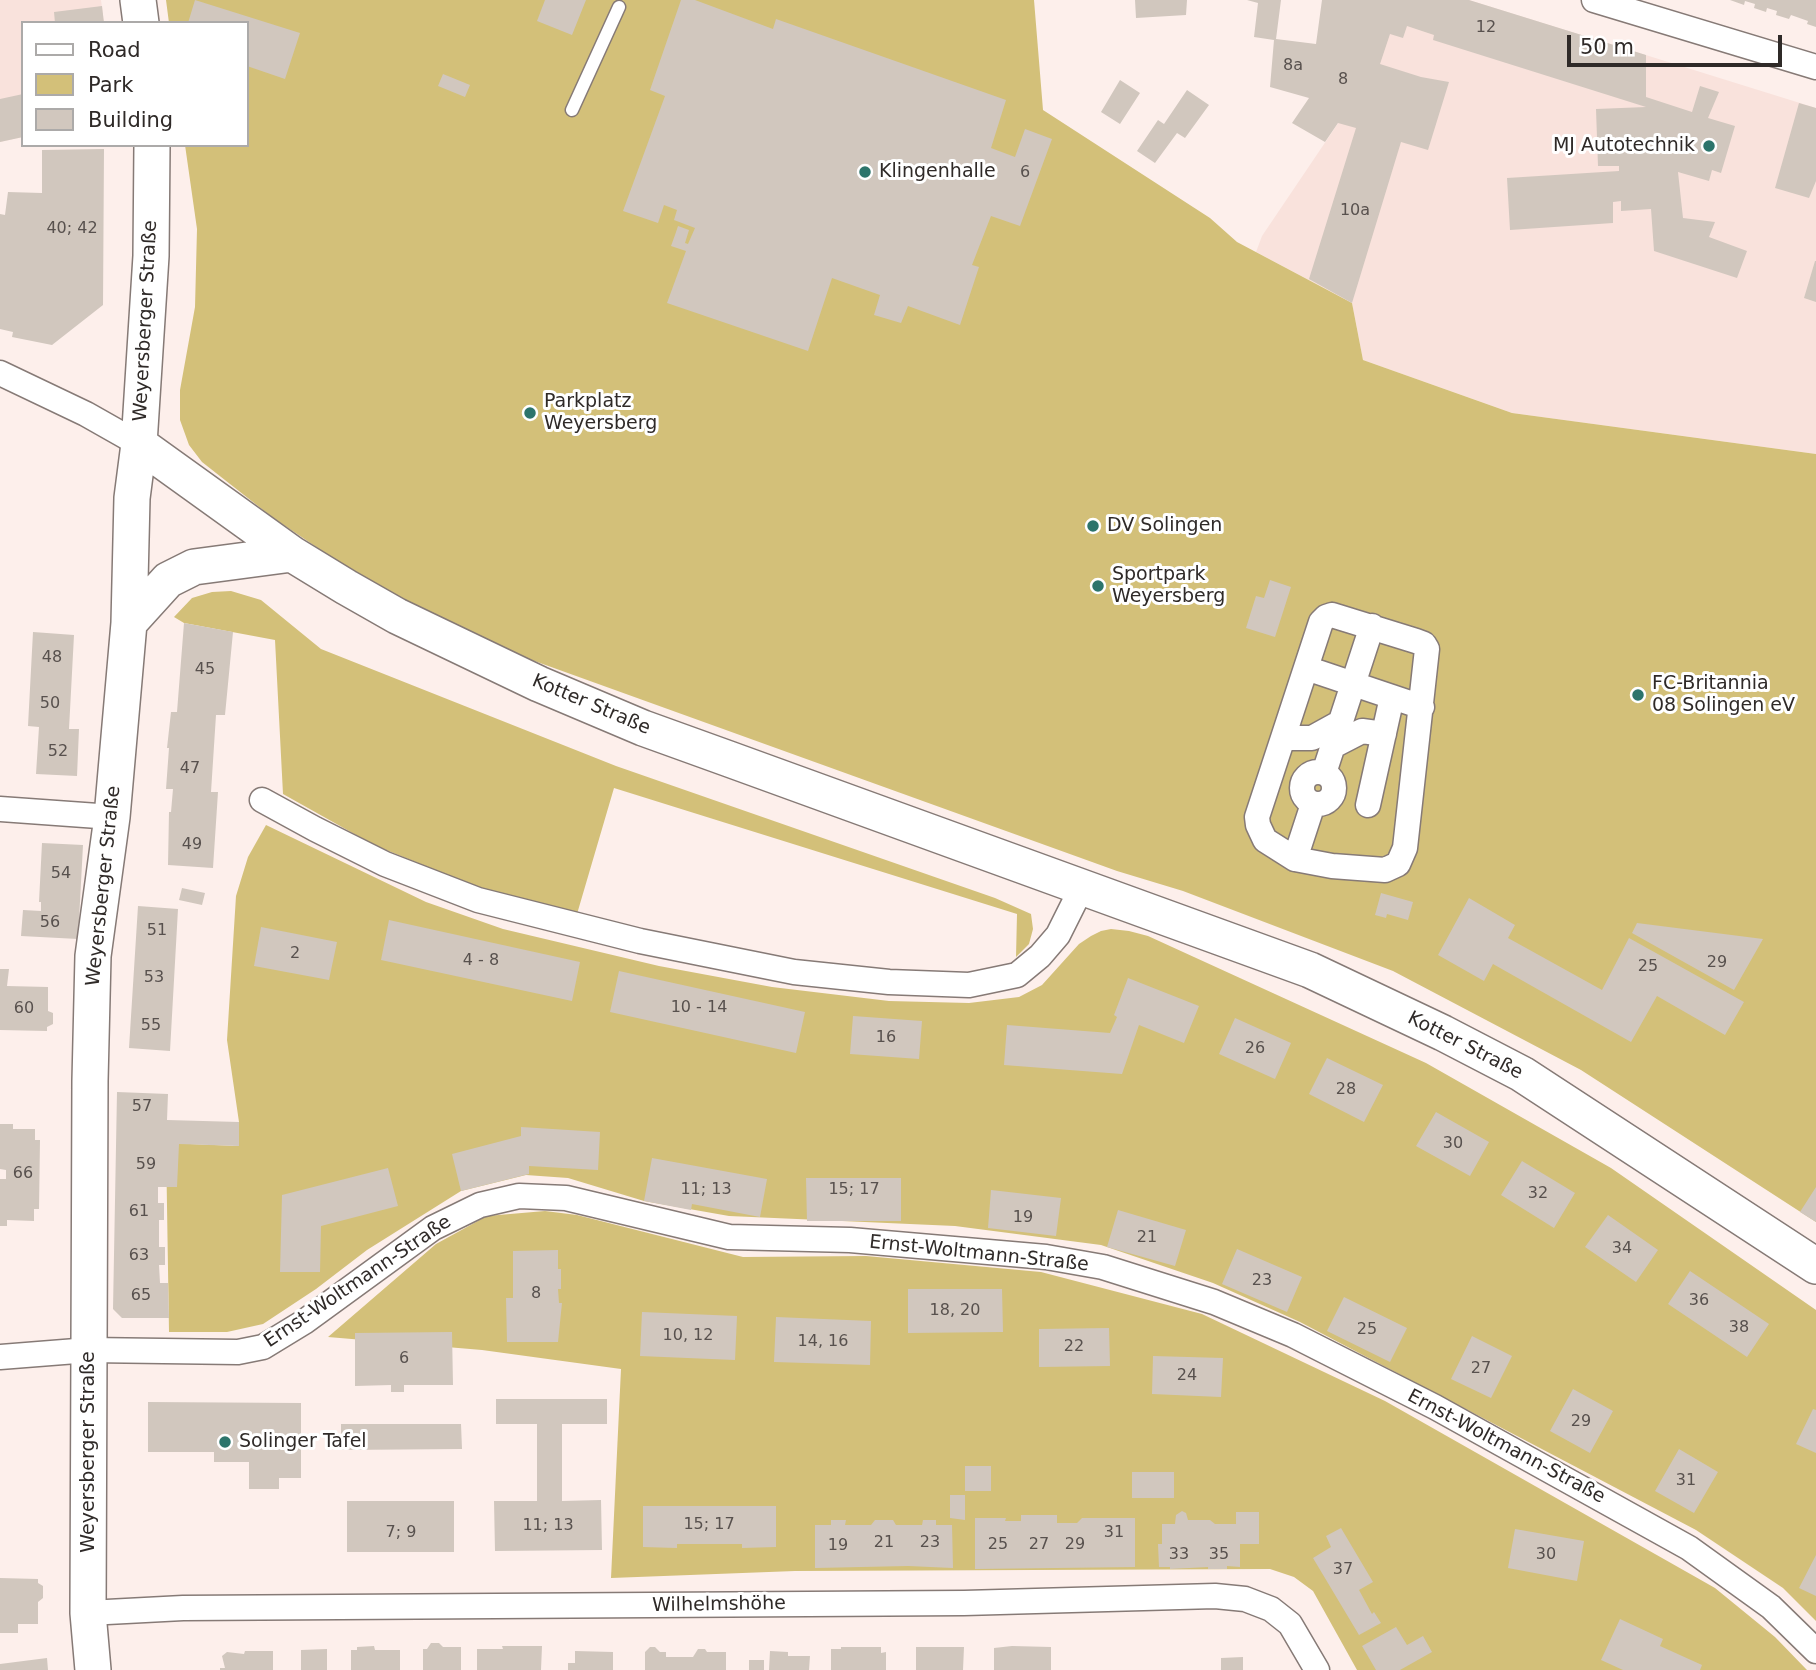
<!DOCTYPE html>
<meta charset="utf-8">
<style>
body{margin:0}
#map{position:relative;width:1816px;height:1670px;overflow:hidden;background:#fdefeb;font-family:"DejaVu Sans",sans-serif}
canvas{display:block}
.legend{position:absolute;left:21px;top:21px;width:228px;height:126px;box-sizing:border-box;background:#fff;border:2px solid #acaaa9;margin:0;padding:9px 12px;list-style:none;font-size:21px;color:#2f2a28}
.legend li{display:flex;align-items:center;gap:14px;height:35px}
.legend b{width:35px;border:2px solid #acaaa9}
.scale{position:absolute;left:1567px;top:35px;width:215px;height:32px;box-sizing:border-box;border:4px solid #2f2a28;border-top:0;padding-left:9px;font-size:21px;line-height:24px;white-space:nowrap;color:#2f2a28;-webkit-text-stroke:5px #fff;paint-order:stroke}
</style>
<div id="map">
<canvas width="1816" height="1670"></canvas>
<ul class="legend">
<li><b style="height:9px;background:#fff"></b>Road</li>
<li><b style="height:19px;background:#d3c079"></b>Park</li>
<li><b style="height:19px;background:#d1c7be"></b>Building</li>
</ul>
<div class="scale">50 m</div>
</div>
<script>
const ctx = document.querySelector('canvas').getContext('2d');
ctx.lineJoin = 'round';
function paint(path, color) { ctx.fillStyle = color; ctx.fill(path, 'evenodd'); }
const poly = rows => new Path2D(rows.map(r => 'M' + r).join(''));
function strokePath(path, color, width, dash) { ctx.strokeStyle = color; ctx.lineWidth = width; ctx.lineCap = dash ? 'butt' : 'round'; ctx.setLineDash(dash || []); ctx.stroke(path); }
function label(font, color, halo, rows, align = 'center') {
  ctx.font = font + ' "DejaVu Sans",sans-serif'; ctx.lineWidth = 6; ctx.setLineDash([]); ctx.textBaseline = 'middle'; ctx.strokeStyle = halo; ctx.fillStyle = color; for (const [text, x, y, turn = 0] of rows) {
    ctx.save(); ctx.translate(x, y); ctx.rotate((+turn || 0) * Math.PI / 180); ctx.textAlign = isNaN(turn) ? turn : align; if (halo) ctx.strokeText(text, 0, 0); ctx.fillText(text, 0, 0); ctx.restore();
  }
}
paint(poly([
 [0,0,101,0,104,23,23,23,23,137,0,142],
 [1380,0,1469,0,1816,108,1816,454,1512,413,1363,360,1352,303,1256,252,1262,236,1347,110]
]), '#f9e2dc');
paint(poly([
 [166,0,1034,0,1043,110,1210,218,1237,242,1352,303,1363,360,1512,413,1816,454,1816,1222,1581,1070,1393,971,1183,891,1117,871,504,650,421,610,340,563,272,517,202,462,189,445,180,420,180,390,195,307,197,229,185,145,247,145,247,23,169,23],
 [231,591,261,600,321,649,616,766,995,898,1031,914,1033,929,1029,944,1016,957,1017,914,614,788,577,914,499,896,374,845,283,794,275,640,184,623,174,617,192,598,212,592],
 [266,825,426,902,503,929,659,966,772,987,889,1001,969,1003,1019,997,1042,985,1079,944,1091,936,1101,931,1111,929,1129,931,1148,936,1426,1063,1611,1168,1816,1310,1816,1621,1783,1588,1696,1530,1300,1322,1213,1283,1101,1245,955,1226,729,1216,644,1201,568,1178,526,1175,461,1191,367,1250,316,1289,263,1324,227,1332,169,1332,166,1143,239,1146,239,1122,227,1040,236,896,248,857],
 [545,1211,577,1215,743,1257,866,1256,1041,1272,1202,1314,1385,1401,1715,1588,1775,1637,1807,1670,1357,1670,1313,1591,1294,1577,1270,1569,795,1571,611,1578,621,1369,482,1350,328,1337,436,1244,487,1216]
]), '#d3c079');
paint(poly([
 [195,0,300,33,285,79,247,66,247,23,188,23],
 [545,0,586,0,572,35,537,21],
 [681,0,695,0,773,29,776,19,1006,100,991,148,1015,157,1025,129,1052,139,1020,226,991,216,972,265,979,267,960,325,908,306,901,323,874,315,880,295,832,278,808,351,667,303,686,251,671,246,675,235,678,226,689,230,685,243,688,244,695,228,674,220,677,210,664,205,658,223,623,211,665,96,650,90],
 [1135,0,1187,0,1186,15,1136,18],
 [1247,0,1281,0,1276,39,1316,44,1322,0,1469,0,1646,55,1646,97,1692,112,1700,86,1719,92,1708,118,1735,126,1721,173,1712,170,1709,181,1678,172,1683,218,1715,222,1709,237,1747,251,1737,278,1654,251,1651,209,1621,211,1621,201,1613,202,1613,223,1510,230,1507,178,1619,171,1619,166,1598,166,1596,109,1646,107,1433,40,1434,35,1407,26,1403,38,1390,34,1380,64,1421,77,1449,82,1428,150,1401,142,1352,303,1309,279,1356,128,1338,123,1325,142,1292,123,1309,98,1270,87,1274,40,1254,37,1258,3],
 [1730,0,1816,0,1816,27,1807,24,1808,21,1791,15,1789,19,1776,15,1777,11,1767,8,1766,12,1754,8,1755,4,1745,1,1744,5],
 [102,6,104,23,55,23,54,12],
 [443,74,470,85,465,97,438,86],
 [1120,80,1140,93,1120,124,1101,112],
 [1187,90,1209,105,1185,138,1177,133,1155,163,1137,151,1158,120,1164,124],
 [23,94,23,137,0,142,0,99],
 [1799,103,1816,108,1816,181,1809,198,1775,188],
 [104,149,103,305,52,345,12,337,13,332,0,329,0,214,5,215,8,192,42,193,42,150],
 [1815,261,1816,261,1816,302,1804,298],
 [1270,580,1291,587,1275,637,1246,628,1256,596,1264,598],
 [184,623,233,632,225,715,216,715,211,792,218,792,213,868,168,865,169,812,171,812,173,789,166,789,169,748,167,748,171,712,177,712],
 [33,632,74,635,69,729,79,729,77,776,36,774,39,727,28,726],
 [42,843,83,845,78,939,21,936,23,910,41,911,41,902,39,902],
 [182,888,205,893,202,905,179,900],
 [1381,893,1413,902,1408,920,1387,914,1386,918,1375,915],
 [1469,898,1515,925,1508,938,1602,990,1629,938,1744,1002,1725,1035,1657,996,1631,1042,1493,964,1484,981,1438,955],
 [138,906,178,909,170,1051,129,1048],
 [389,920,580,962,572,1001,381,960],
 [1637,923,1763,939,1734,990,1632,933],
 [261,927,337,942,329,980,254,966],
 [0,969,9,969,7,986,48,987,48,1011,53,1013,53,1024,47,1027,47,1031,0,1030],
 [619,971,805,1012,796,1053,610,1012],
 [1128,978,1199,1006,1184,1043,1139,1025,1122,1074,1004,1065,1007,1025,1110,1033,1117,1017,1114,1015],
 [853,1016,922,1021,919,1059,850,1054],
 [1235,1018,1291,1043,1275,1079,1219,1054],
 [1327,1058,1383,1085,1364,1122,1309,1094],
 [117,1092,168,1094,167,1120,239,1122,239,1146,179,1144,177,1187,158,1187,158,1203,164,1203,164,1220,159,1220,159,1247,165,1247,165,1265,159,1265,160,1283,168,1283,169,1318,122,1318,113,1309],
 [1436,1112,1489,1142,1470,1176,1416,1146],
 [0,1124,13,1124,13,1129,35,1129,35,1140,40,1140,39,1209,34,1209,34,1221,7,1220,7,1226,0,1226,0,1179,6,1179,6,1170,0,1169],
 [521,1127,600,1132,598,1170,529,1166,529,1174,461,1191,452,1154,521,1136],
 [652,1158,767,1179,760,1217,692,1204,691,1210,644,1201],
 [1522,1161,1575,1193,1554,1228,1501,1195],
 [388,1168,398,1206,321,1226,320,1272,280,1272,282,1195],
 [806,1178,901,1178,901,1221,807,1221],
 [1816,1187,1816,1222,1800,1212],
 [991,1190,1061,1198,1056,1236,988,1228],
 [1118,1210,1186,1230,1175,1266,1107,1247],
 [1608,1215,1658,1250,1636,1282,1585,1247],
 [1237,1249,1302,1277,1287,1312,1222,1284],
 [558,1250,558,1269,561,1269,561,1289,558,1289,559,1303,562,1303,558,1342,507,1342,506,1298,513,1298,513,1251],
 [1690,1271,1769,1324,1747,1357,1668,1304],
 [908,1289,1002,1289,1003,1332,908,1333],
 [1344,1297,1407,1328,1390,1362,1327,1331],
 [642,1312,737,1316,735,1360,640,1356],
 [776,1317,871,1321,870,1365,774,1362],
 [1109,1328,1110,1366,1039,1367,1039,1329],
 [452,1332,453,1385,404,1385,404,1392,391,1392,391,1385,355,1386,355,1333],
 [1472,1336,1512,1356,1491,1398,1451,1379],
 [1153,1356,1223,1358,1221,1397,1152,1394],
 [1573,1389,1613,1411,1590,1453,1550,1431],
 [496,1399,607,1399,607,1424,562,1424,562,1501,601,1500,602,1550,495,1551,494,1501,537,1501,537,1424,496,1424],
 [148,1402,301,1403,301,1478,279,1478,279,1489,249,1489,249,1462,214,1462,214,1452,148,1452],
 [1813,1409,1816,1410,1816,1453,1796,1444],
 [341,1424,461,1424,462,1449,341,1450],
 [1679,1449,1718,1472,1694,1513,1655,1491],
 [965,1466,991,1466,991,1491,965,1491],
 [1132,1472,1174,1472,1174,1498,1132,1498],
 [950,1495,965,1495,965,1520,950,1518],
 [347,1501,454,1501,454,1552,347,1552],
 [643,1506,776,1506,776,1547,742,1548,742,1544,677,1544,677,1548,643,1547],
 [1182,1511,1186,1513,1188,1520,1210,1520,1215,1524,1236,1524,1236,1512,1259,1512,1259,1544,1240,1544,1240,1567,1227,1566,1227,1569,1208,1569,1208,1567,1170,1569,1170,1567,1159,1567,1158,1544,1162,1544,1162,1524,1175,1524,1176,1515],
 [1021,1515,1057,1515,1057,1523,1077,1523,1082,1518,1135,1518,1135,1567,975,1569,975,1518,1006,1518,1005,1521,1021,1521],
 [831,1520,846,1520,845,1525,871,1525,875,1520,893,1520,896,1525,922,1525,923,1520,936,1520,936,1525,952,1525,953,1568,908,1566,815,1568,815,1525,831,1525],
 [1341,1528,1373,1582,1359,1590,1372,1614,1374,1612,1381,1623,1359,1635,1313,1558,1331,1547,1326,1536],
 [1515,1529,1584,1541,1577,1581,1508,1568],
 [1816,1555,1816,1596,1799,1588],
 [0,1578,38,1579,38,1583,43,1586,43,1598,38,1602,38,1624,18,1624,18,1633,0,1633],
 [1620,1619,1663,1639,1660,1646,1702,1665,1700,1670,1623,1670,1601,1660],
 [1396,1627,1407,1645,1423,1636,1432,1652,1400,1670,1376,1670,1362,1646],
 [431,1643,439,1643,443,1647,461,1647,461,1670,423,1670,423,1649,427,1649],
 [374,1646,375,1650,400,1650,400,1670,351,1670,351,1650,357,1650,357,1647],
 [502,1646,542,1646,541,1670,477,1670,477,1649,503,1649],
 [1012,1646,1051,1647,1051,1670,994,1670,994,1648],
 [650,1647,655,1647,660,1652,666,1652,666,1657,693,1657,698,1649,705,1649,707,1652,726,1652,726,1670,645,1670,645,1652],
 [841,1647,881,1647,881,1653,886,1652,886,1670,831,1670,831,1649,841,1649],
 [916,1647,964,1647,963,1670,916,1670],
 [327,1649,327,1670,301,1670,301,1650],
 [245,1651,273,1651,273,1670,220,1670,220,1668,225,1668,222,1656,227,1652,244,1654],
 [575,1651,613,1652,613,1670,568,1670,568,1663,575,1663],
 [770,1651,788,1652,788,1656,810,1656,809,1670,769,1670],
 [1243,1657,1243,1670,1221,1670,1221,1658],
 [47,1658,48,1670,0,1670,0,1664],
 [749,1660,764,1660,764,1670,749,1670]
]), '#d1c7be');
const lane = poly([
 [572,110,619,7]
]);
const street = poly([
 [1594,0,1816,67],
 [0,373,86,414,139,444],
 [1332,615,1416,641,1424,644,1427,649,1405,848,1398,864,1385,870,1332,866,1295,859,1265,840,1258,825,1257,817,1321,622,1326,617,1332,615],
 [1306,668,1422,707],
 [1283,738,1312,738,1341,722],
 [1333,746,1362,731,1384,734],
 '1302 788a16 16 0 1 1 32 0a16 16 0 1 1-32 0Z',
 [1324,773,1372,626],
 [262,800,315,829,385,864,478,900,640,941,794,972,889,982,969,985,1017,975,1040,956,1058,935,1082,887],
 [1368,805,1392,697],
 [0,809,112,817],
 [1295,859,1313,804],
 [0,1357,89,1350,238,1352,263,1347,304,1322,433,1228,480,1205,519,1196,566,1198,729,1237,850,1240,1046,1257,1103,1267,1214,1302,1293,1335,1435,1407,1689,1548,1771,1607,1816,1651],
 [88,1613,183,1608,964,1603,1215,1596,1245,1599,1271,1609,1290,1624,1317,1670]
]);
const secondary = poly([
 [138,0,141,23],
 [139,444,292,554,346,587,397,616,539,684,643,728,729,759,1310,970,1443,1033,1522,1074,1816,1266],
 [129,623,168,580,194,567,292,554],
 [93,1670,88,1613,90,1081,93,956,112,817,129,623,132,498,139,444,151,256,152,145]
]);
strokePath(lane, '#867a76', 15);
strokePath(street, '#867a76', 27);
strokePath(secondary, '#867a76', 38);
strokePath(lane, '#fff', 12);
strokePath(street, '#fff', 24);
strokePath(secondary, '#fff', 35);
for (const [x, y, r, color] of [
 [1709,146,7,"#2c746b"],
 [865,172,7,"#2c746b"],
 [530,413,7,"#2c746b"],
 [1093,526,7,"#2c746b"],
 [1098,586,7,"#2c746b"],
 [1638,695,7,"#2c746b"],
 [225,1442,7,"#2c746b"]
]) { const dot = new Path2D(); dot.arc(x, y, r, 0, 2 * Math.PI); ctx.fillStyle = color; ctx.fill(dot); strokePath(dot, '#fff', 2.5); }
label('16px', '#58514e', null, [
 ["12",1486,28],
 ["8a",1293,66],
 ["8",1343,80],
 ["6",1025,173],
 ["10a",1355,211],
 ["40; 42",72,229],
 ["48",52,658],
 ["45",205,670],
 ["50",50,704],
 ["52",58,752],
 ["47",190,769],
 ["49",192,845],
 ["54",61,874],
 ["56",50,923],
 ["51",157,931],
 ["2",295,954],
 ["4 - 8",481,961],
 ["29",1717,963],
 ["25",1648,967],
 ["53",154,978],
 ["10 - 14",699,1008],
 ["60",24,1009],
 ["55",151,1026],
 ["16",886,1038],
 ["26",1255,1049],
 ["28",1346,1090],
 ["57",142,1107],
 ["30",1453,1144],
 ["59",146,1165],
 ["66",23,1174],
 ["11; 13",706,1190],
 ["15; 17",854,1190],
 ["32",1538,1194],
 ["61",139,1212],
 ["19",1023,1218],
 ["21",1147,1238],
 ["34",1622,1249],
 ["63",139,1256],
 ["23",1262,1281],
 ["8",536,1294],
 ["65",141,1296],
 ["36",1699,1301],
 ["18, 20",955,1311],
 ["38",1739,1328],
 ["25",1367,1330],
 ["10, 12",688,1336],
 ["14, 16",823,1342],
 ["22",1074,1347],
 ["6",404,1359],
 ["27",1481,1369],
 ["24",1187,1376],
 ["29",1581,1422],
 ["31",1686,1481],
 ["15; 17",709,1525],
 ["11; 13",548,1526],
 ["7; 9",401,1533],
 ["31",1114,1533],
 ["21",884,1543],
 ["23",930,1543],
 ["25",998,1545],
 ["27",1039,1545],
 ["29",1075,1545],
 ["19",838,1546],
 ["33",1179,1555],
 ["35",1219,1555],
 ["30",1546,1555],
 ["37",1343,1570]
]);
label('19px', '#2f2a28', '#fff', [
 ["MJ Autotechnik",1695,146,"right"],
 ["Klingenhalle",879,172],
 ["Parkplatz",544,402],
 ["Weyersberg",544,424],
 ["DV Solingen",1107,526],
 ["Sportpark",1112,575],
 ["Weyersberg",1112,597],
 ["FC-Britannia",1652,684],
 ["08 Solingen eV",1652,706],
 ["Solinger Tafel",239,1442]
], 'left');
label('19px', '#2f2a28', '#fff', [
 ["Weyersberger Straße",146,321,-87],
 ["Kotter Straße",591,705,23],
 ["Weyersberger Straße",104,886,-84],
 ["Kotter Straße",1465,1046,27],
 ["Ernst-Woltmann-Straße",979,1254,6],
 ["Ernst-Woltmann-Straße",358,1282,-34],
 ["Ernst-Woltmann-Straße",1506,1447,28],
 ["Weyersberger Straße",89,1452,-90],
 ["Wilhelmshöhe",719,1605,-1]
]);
</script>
